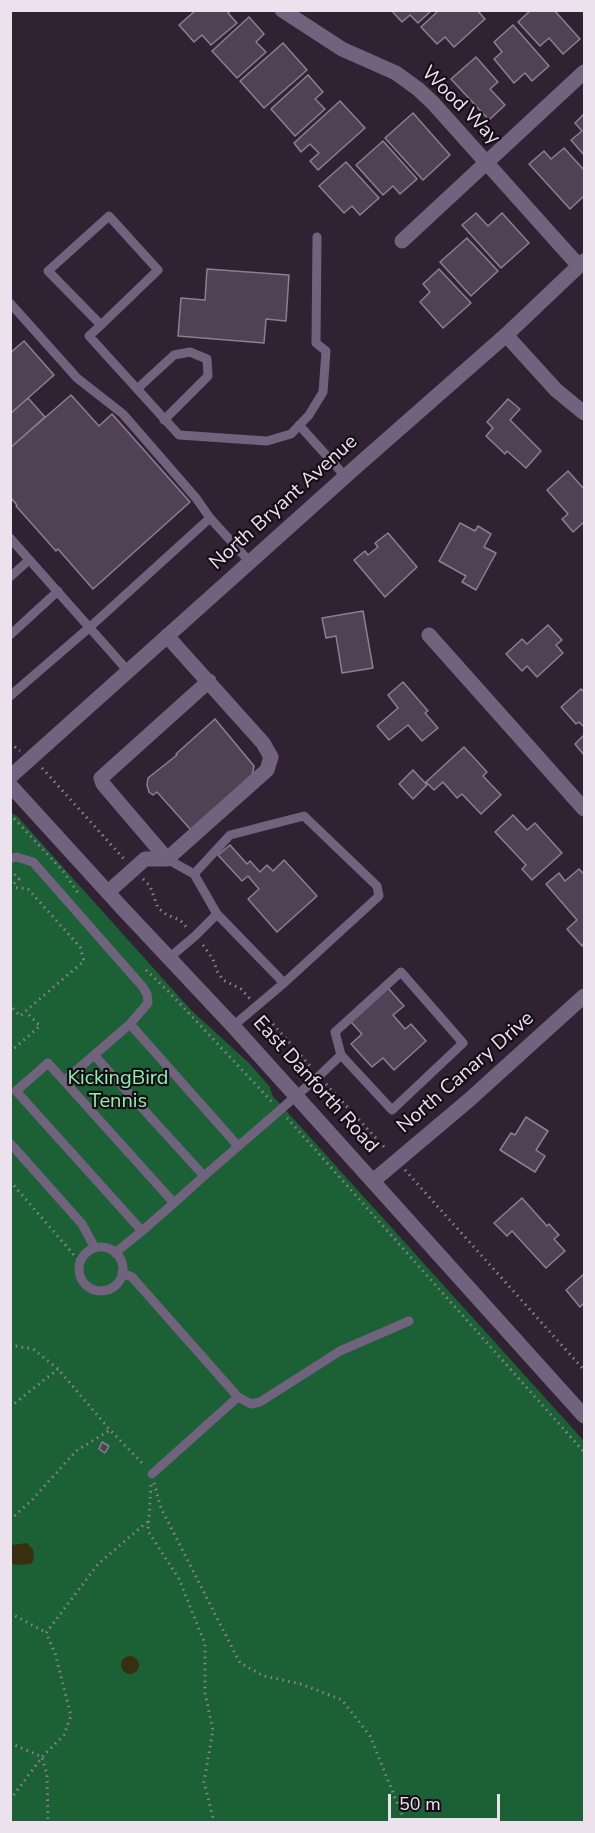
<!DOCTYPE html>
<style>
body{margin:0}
#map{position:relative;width:595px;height:1833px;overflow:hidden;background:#302233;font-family:"Nunito Sans",sans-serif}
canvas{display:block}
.frame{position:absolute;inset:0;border:12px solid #ebe2ed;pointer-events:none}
.scale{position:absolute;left:388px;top:1794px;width:112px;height:27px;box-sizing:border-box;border:3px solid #ebe2ed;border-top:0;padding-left:8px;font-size:18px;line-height:21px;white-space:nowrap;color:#ebe2ed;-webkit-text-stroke:4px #150e16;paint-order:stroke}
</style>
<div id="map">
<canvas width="595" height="1833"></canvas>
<div class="frame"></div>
<div class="scale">50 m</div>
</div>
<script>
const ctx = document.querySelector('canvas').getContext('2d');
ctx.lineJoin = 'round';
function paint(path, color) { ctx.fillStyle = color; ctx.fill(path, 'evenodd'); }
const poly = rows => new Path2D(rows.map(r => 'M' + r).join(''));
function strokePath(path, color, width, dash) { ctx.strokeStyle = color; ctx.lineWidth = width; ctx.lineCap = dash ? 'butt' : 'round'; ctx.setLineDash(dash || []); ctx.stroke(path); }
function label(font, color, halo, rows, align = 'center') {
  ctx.font = font + ' "Nunito Sans",sans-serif'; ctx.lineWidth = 4.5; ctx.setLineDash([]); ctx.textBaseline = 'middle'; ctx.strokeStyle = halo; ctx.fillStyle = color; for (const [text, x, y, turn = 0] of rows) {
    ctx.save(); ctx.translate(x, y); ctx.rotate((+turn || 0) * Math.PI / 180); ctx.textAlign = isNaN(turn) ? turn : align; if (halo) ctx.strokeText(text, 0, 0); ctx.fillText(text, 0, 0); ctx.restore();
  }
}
paint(poly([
 [11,813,17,816,191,1010,249,1063,270,1087,272,1095,584,1441,584,1822,11,1822]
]), '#1c6035');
paint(poly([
 [27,1543,33,1550,34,1559,31,1564,16,1565,11,1563,11,1545],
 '121 1665a9 9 0 1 1 18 0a9 9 0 1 1-18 0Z'
]), '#372f0e');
const building = poly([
 [196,10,231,10,228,13,237,23,211,45,202,35,194,42,179,25,196,10],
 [391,10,432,10,418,23,410,15,402,22,391,10],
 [439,10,477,10,485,19,454,47,445,37,437,44,421,27,439,10],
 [531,10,554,10,580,39,563,54,549,38,540,46,518,22,531,10],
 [249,17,264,34,256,42,266,52,237,78,212,51,249,17],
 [513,25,549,66,532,81,525,73,514,83,494,59,502,52,494,42,513,25],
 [283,43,307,70,264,108,240,81,283,43],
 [476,57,498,82,490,89,505,105,489,120,451,79,476,57],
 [308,75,323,92,315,99,325,109,295,136,271,109,308,75],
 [340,101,365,128,318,170,310,161,319,153,310,144,301,152,294,143,340,101],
 [413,113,450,155,423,180,385,138,413,113],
 [584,114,584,155,571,140,582,131,575,123,584,114],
 [383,141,417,179,400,194,393,186,383,195,356,165,383,141],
 [564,148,584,170,584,196,570,209,529,164,544,151,551,159,564,148],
 [346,162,379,198,360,215,352,206,344,213,319,186,346,162],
 [476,213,488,226,502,213,529,243,501,268,462,225,476,213],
 [467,238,498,271,471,296,440,262,467,238],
 [207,269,289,275,286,321,266,319,264,343,178,336,181,298,205,300,207,269],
 [439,269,471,303,443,328,420,302,430,292,423,284,439,269],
 [24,341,54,375,10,414,10,353,24,341],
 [71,395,99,426,112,414,190,502,93,589,58,549,56,551,16,506,17,505,10,497,10,448,71,395],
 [28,398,45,417,10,448,10,414,28,398],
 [508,399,520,409,510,420,541,451,526,468,507,451,505,454,486,436,493,428,487,422,508,399],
 [568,471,584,489,584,522,573,532,562,519,568,514,547,490,568,471],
 [460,523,475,531,478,526,491,534,484,547,496,553,476,590,462,582,466,576,439,561,460,523],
 [388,533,417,567,385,597,354,560,365,551,368,555,378,547,375,543,388,533],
 [363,611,373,668,342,673,336,636,326,638,322,618,363,611],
 [548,625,562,640,556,645,563,653,537,677,527,666,522,671,506,654,522,639,527,644,548,625],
 [403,682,428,711,425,713,438,728,422,741,408,725,389,740,377,726,398,708,388,695,403,682],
 [581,689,584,692,584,727,579,722,576,724,561,707,581,689],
 [215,719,254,766,252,776,191,830,157,792,153,795,149,792,147,785,148,778,177,755,176,754,215,719],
 [584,735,584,755,575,744,584,735],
 [464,747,487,772,483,776,501,795,481,814,462,794,457,798,443,782,434,790,426,782,464,747],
 [413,770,427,785,413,799,399,784,413,770],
 [513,815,527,830,535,823,562,853,532,880,522,869,526,865,495,832,513,815],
 [230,845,247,864,250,861,260,872,267,865,273,871,284,860,317,896,277,932,248,899,259,889,248,876,242,881,218,855,230,845],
 [579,869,584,874,584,943,582,946,567,929,577,920,546,884,559,873,565,881,579,869],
 [388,988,404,1006,393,1015,405,1029,411,1024,426,1041,394,1070,383,1058,372,1067,351,1044,362,1034,351,1022,388,988],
 [526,1117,548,1131,536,1150,545,1156,535,1172,500,1150,511,1133,515,1135,526,1117],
 [522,1198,547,1226,549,1224,559,1235,554,1239,565,1251,546,1268,512,1231,507,1236,494,1223,522,1198],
 [584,1274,584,1303,580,1307,566,1290,584,1274],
 [102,1442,109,1446,105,1453,99,1449,102,1442]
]);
paint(building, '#514154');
strokePath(building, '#8f7e92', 1.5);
strokePath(poly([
 [10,743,20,751],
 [42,768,124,859],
 [10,814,63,871,78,893],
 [10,870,19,879,10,887],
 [143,879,150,886,158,908,167,915,180,920,188,929],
 [10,887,28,889,80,947,84,961,20,1016,10,1005],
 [203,945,213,959,217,971,223,980,241,989,250,999],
 [146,970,169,992,272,1102],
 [265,1015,312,1068],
 [10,1052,40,1026,26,1012],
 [326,1084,387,1150],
 [287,1118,584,1452],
 [405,1170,584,1370],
 [10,1181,80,1262],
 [10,1348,16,1346,33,1349,58,1369,110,1430,144,1465],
 [10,1407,58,1369],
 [154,1483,161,1508,240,1663,264,1676,301,1684,342,1700,370,1736,405,1822],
 [151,1485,148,1531,179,1579,205,1644,205,1693,213,1730,204,1782,214,1822],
 [10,1520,32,1500,76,1451,110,1430],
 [10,1613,45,1632],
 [10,1743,42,1757,47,1775,48,1822],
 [10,1800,42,1757,64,1735,71,1716,55,1653,46,1633,98,1564,147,1522]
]), '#8c818f', 3, [1.5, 4.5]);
strokePath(poly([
 [10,303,77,378,123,414,196,498,210,518,250,562],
 [101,325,48,271,109,216,158,270,101,325,89,336,179,435,267,441,291,434,309,415,323,392,326,351,316,343,317,237],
 [137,389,174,355,190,352,207,359,208,376,164,420],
 [299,425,345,476],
 [10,538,128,671],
 [10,577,29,560],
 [10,635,58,591],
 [10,696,90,627,210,518],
 [10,859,16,857,33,862,142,986,147,994,148,1003,130,1024],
 [167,859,194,874,217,914],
 [194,874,230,835,304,816,377,886,379,896,284,983],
 [169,958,195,936,217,914,284,983,233,1026],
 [94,1055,204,1176],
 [64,1081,130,1024,238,1146],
 [10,1143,82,1224,95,1248],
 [174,1203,48,1063,16,1091,142,1231,174,1203,204,1176,280,1110,296,1096,319,1076,341,1055,392,1110,463,1043,401,972,335,1032,341,1055],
 '79 1269a22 22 0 1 1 44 0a22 22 0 1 1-44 0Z',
 [115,1253,142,1231],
 [122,1273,132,1277,238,1397,152,1474],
 [238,1397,251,1404,260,1402,340,1351,409,1321]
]), '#71637e', 9);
strokePath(poly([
 [282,10,342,49,396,73,418,89,433,103,579,266],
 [402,241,584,72],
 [506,335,556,390,584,413],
 [429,635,584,809],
 [167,859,103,784,101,778,209,681],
 [108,892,145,859,167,859,267,770,271,757,263,743,167,636],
 [373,1181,469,1100,584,996]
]), '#71637e', 15);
strokePath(poly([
 [10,777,357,466,506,335,584,261],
 [10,785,123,909,233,1026,584,1416]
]), '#71637e', 15);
label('20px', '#ebe2ed', '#150e16', [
 ["Wood Way",460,106,45],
 ["North Bryant Avenue",284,503,-42],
 ["North Canary Drive",466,1073,-41],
 ["East Danforth Road",315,1085,48]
]);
label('20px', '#91efac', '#150e16', [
 ["KickingBird",118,1079],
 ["Tennis",118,1102]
]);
</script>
